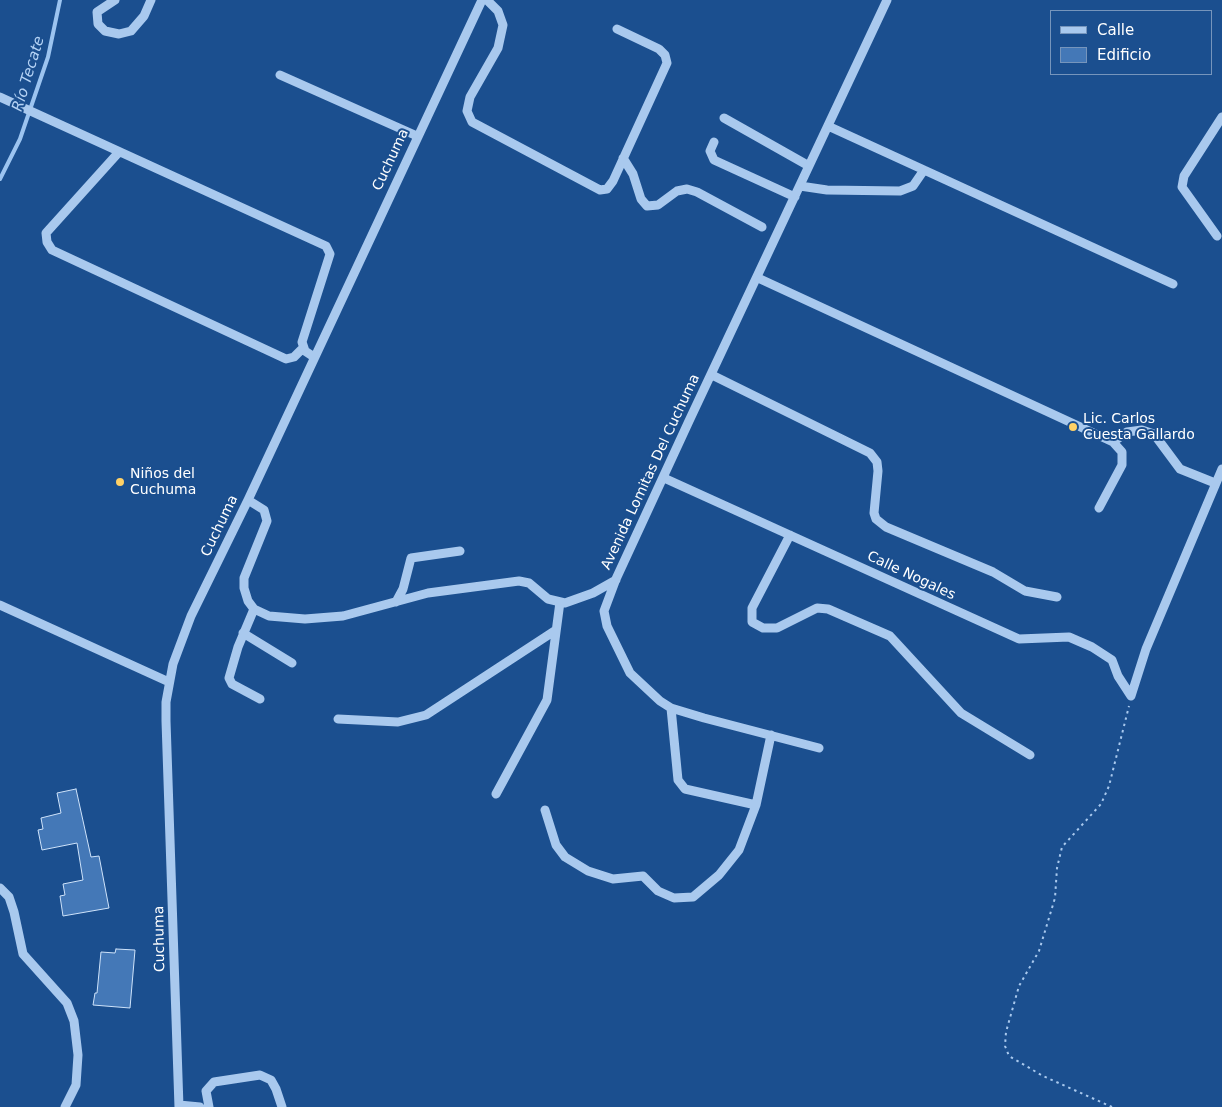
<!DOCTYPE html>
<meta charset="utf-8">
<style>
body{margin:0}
#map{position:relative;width:1222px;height:1107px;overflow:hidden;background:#1b4f8f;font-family:"DejaVu Sans",sans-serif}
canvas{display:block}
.legend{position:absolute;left:1050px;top:10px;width:162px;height:65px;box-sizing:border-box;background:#1b4f8f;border:1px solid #7695bc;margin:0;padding:6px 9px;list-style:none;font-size:15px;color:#fff}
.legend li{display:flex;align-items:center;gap:10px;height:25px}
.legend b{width:25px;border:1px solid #7695bc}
</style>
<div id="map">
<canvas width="1222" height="1107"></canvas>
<ul class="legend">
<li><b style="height:6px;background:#a9c9ee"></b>Calle</li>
<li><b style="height:14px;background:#4478b7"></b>Edificio</li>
</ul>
</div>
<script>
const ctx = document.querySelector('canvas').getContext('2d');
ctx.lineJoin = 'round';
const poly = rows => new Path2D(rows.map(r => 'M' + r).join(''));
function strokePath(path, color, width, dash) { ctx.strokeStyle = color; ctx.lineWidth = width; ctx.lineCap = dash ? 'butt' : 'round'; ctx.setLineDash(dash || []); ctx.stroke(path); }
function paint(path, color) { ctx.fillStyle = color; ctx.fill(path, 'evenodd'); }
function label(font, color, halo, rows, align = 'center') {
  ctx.font = font + ' "DejaVu Sans",sans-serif'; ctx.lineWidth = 4; ctx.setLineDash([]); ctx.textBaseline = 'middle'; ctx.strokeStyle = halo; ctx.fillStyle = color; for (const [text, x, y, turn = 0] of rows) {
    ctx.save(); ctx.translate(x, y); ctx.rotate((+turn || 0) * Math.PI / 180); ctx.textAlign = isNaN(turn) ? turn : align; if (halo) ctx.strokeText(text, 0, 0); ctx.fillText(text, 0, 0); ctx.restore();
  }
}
strokePath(poly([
 [0,179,20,139,48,57,60,0]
]), '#9cc4f0', 4);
const building = poly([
 [76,789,91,857,99,856,109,908,63,916,60,896,65,895,63,884,83,880,77,843,42,850,38,830,43,829,41,818,61,813,57,793,76,789],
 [116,949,135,950,130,1008,93,1005,95,993,97,993,101,952,115,953,116,949]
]);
paint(building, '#4478b7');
strokePath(building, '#cfe3fa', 1);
strokePath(poly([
 [1112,1107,1043,1076,1009,1056,1005,1046,1006,1032,1019,986,1039,951,1055,898,1057,868,1062,847,1101,804,1109,786,1129,706]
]), '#a9c9ee', 2, [2.5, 4]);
strokePath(poly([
 [115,0,97,12,98,24,105,31,119,34,131,31,144,16,151,0],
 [487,0,498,11,503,25,498,48,470,97,467,111,472,122,600,190,607,189,613,181,667,63,665,55,659,49,617,29],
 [280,75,417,136],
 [0,97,326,246,330,254,302,342,305,351,314,357],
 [724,118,809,166],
 [828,126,1173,284],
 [714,142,710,151,714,160,795,197],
 [119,152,46,233,47,242,52,250,286,359,294,357,303,348],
 [623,158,633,174,641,199,647,206,658,205,677,191,687,189,697,192,762,227],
 [800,186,827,190,900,191,913,186,924,170],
 [1217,236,1182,187,1184,176,1222,117],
 [758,278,1113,442,1122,452,1122,465,1099,508],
 [712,375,870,453,877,462,878,471,874,513,876,519,886,527,993,572,1025,591,1057,597],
 [1113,442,1127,432,1142,430,1154,434,1180,469,1215,483],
 [664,478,1019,639,1069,637,1092,647,1112,660,1118,676,1131,696],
 [248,500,264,510,267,521,244,578,244,588,248,601,254,609,269,616,305,619,343,616,428,593,519,581,529,583,548,599,565,603,593,593,616,580],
 [790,535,752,608,752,622,763,628,777,628,817,608,828,609,890,636,961,713,1030,755],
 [396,602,403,589,411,558,460,551],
 [0,605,169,682],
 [254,609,238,647,229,678,232,684,260,699],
 [243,633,292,663],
 [1131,696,1146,649,1222,469],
 [671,708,678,780,685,789,756,805,771,735],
 [338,719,398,722,426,715,556,630],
 [819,748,704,718,671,708,660,701,630,673,607,626,604,611,616,579,689,421,887,0],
 [496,794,547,700,560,602],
 [545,810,556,845,565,857,588,871,613,879,643,876,658,891,674,898,693,897,719,875,739,850,756,805],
 [0,888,9,897,14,912,23,954,67,1003,74,1021,78,1055,76,1085,65,1107],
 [179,1105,200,1107],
 [179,1107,166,721,166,702,173,664,191,616,248,500,482,0],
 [209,1107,206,1091,214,1082,260,1075,271,1080,276,1089,282,1107]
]), '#a9c9ee', 9);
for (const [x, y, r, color] of [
 [1073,427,5,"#ffd166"],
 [120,482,5,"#ffd166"]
]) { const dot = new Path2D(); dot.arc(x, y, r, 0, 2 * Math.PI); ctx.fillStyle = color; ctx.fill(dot); strokePath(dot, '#1b4f8f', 2); }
label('14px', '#fff', '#1b4f8f', [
 ["Cuchuma",391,160,-65],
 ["Avenida Lomitas Del Cuchuma",651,472,-65],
 ["Cuchuma",220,526,-64],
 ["Calle Nogales",911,576,25],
 ["Cuchuma",160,939,-91]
]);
label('14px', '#fff', '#1b4f8f', [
 ["Lic. Carlos",1083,419],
 ["Cuesta Gallardo",1083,435],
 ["Niños del",130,474],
 ["Cuchuma",130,490]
], 'left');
label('italic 15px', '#b5d3f5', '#1b4f8f', [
 ["Río Tecate",29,74,-73]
]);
</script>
